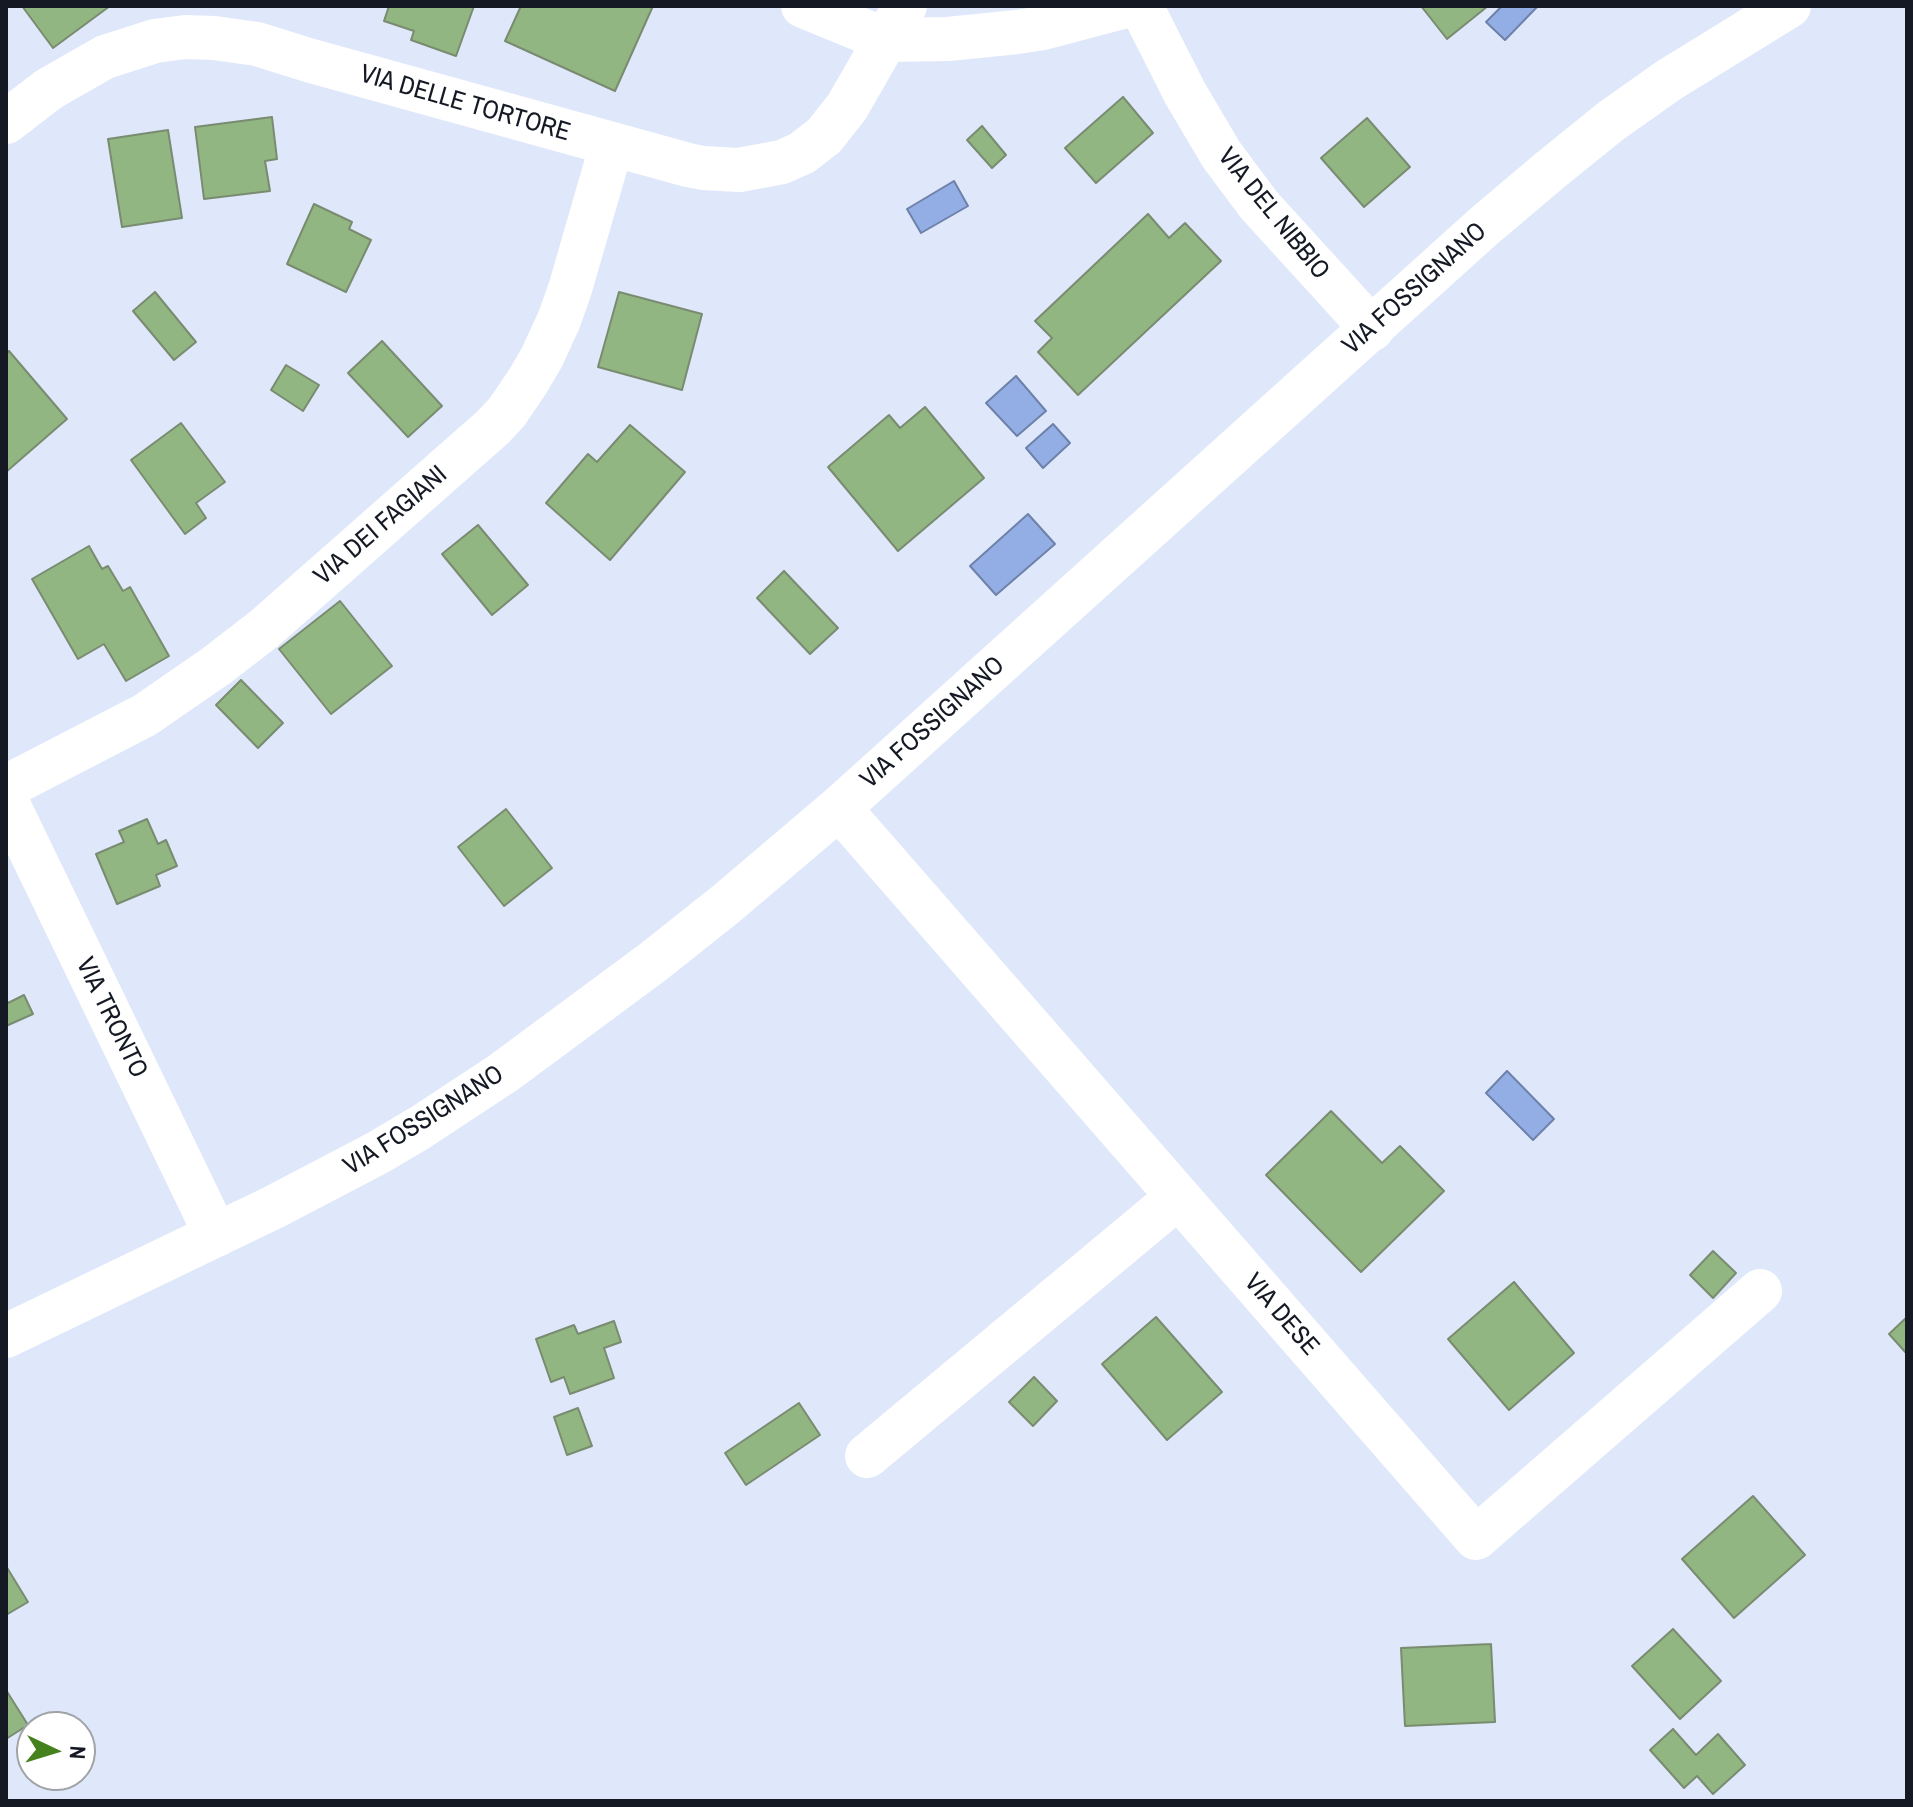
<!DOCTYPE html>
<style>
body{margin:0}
#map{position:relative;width:1913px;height:1807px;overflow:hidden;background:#dfe8fa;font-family:"Archivo Narrow",sans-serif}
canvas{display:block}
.frame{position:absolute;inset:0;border:8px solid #141924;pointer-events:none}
.north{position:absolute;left:16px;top:1711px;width:80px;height:80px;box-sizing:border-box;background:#fff;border:2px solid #a1a3a7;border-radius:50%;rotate:94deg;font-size:22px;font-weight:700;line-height:32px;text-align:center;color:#141924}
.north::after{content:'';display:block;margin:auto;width:28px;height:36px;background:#45811d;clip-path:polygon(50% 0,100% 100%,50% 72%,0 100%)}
</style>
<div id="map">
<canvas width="1913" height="1807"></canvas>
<div class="frame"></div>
<div class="north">N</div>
</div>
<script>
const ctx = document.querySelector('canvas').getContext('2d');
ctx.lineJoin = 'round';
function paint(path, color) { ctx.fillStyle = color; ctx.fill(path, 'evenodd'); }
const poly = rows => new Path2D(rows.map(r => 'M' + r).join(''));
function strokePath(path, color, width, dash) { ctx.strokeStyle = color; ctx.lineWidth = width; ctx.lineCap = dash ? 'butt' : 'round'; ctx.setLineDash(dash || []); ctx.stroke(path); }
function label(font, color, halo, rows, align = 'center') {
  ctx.font = font + ' "Archivo Narrow",sans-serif'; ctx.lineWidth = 7; ctx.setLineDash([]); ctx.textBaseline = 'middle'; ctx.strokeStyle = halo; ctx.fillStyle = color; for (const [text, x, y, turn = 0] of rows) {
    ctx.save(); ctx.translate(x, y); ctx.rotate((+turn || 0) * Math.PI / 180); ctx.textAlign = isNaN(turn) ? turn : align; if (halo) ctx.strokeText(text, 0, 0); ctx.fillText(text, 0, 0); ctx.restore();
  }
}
const water = poly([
 [1502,6,1538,6,1505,40,1486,22,1502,6],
 [954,181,968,206,921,233,907,209,954,181],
 [1016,376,1046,411,1017,436,986,403,1016,376],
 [1053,424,1070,443,1043,468,1026,448,1053,424],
 [1028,514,1055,544,996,595,970,566,1028,514],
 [1507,1071,1554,1119,1533,1140,1486,1093,1507,1071]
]);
paint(water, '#93aee4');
strokePath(water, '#6d81aa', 2);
const building = poly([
 [22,6,110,6,53,48,22,6],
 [389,6,474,6,456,56,411,40,414,31,384,21,389,6],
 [521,6,653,6,615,91,505,41,521,6],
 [1421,6,1488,6,1447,39,1421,6],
 [1123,97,1153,133,1096,183,1065,148,1123,97],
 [272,117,277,159,265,161,270,191,204,199,195,127,272,117],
 [1367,118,1410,167,1364,207,1321,158,1367,118],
 [982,126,1006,155,992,168,967,140,982,126],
 [168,130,182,218,122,227,108,139,168,130],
 [314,204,352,222,349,229,371,240,346,292,287,264,314,204],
 [1148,214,1169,238,1185,223,1221,261,1078,395,1038,352,1052,338,1035,321,1148,214],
 [155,292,196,342,174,360,133,311,155,292],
 [619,292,702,314,682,390,598,367,619,292],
 [382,341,442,406,408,437,348,373,382,341],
 [9,351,67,419,6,472,6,354,9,351],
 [286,365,319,385,303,411,271,390,286,365],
 [925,407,984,478,898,551,828,467,889,415,900,428,925,407],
 [181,423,225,482,196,503,206,518,185,534,131,460,181,423],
 [630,425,685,472,610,560,546,503,588,454,597,462,630,425],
 [478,525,528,585,492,615,442,554,478,525],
 [89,546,102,569,108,566,123,591,130,587,169,656,126,681,104,644,78,659,32,579,89,546],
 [784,571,838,628,810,654,757,598,784,571],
 [340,601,392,666,331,714,279,649,340,601],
 [241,680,283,723,258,748,216,705,241,680],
 [506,809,552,868,504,906,458,847,506,809],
 [147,819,158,844,166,840,177,866,156,875,160,886,117,904,96,854,124,842,119,831,147,819],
 [24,995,33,1014,6,1026,6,999,8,1003,24,995],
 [1331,1111,1382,1163,1400,1146,1444,1191,1361,1272,1266,1175,1331,1111],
 [1713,1251,1736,1273,1713,1298,1690,1275,1713,1251],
 [1514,1282,1574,1353,1509,1410,1448,1339,1514,1282],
 [1156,1317,1222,1392,1167,1440,1102,1364,1156,1317],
 [1907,1317,1907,1354,1889,1334,1907,1317],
 [614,1321,621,1342,604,1348,614,1378,570,1394,564,1377,551,1382,536,1339,574,1325,578,1334,614,1321],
 [1034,1377,1057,1401,1033,1426,1009,1402,1034,1377],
 [799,1403,820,1435,746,1485,725,1453,799,1403],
 [578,1408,592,1446,567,1455,554,1417,578,1408],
 [1753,1496,1805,1555,1734,1618,1682,1559,1753,1496],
 [6,1566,28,1602,6,1615,6,1566],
 [1673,1629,1721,1681,1680,1719,1632,1666,1673,1629],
 [1491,1644,1495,1722,1405,1726,1401,1648,1491,1644],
 [6,1690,28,1725,6,1739,6,1690],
 [1673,1729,1696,1755,1718,1734,1745,1765,1713,1794,1697,1776,1684,1788,1650,1750,1673,1729]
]);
paint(building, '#92b681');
strokePath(building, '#798b70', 2);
strokePath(poly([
 [803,6,886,40,948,39,1017,32,1043,28,1126,6],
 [1141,6,1185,93,1221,154,1259,205,1372,329],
 [6,122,49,89,105,57,155,41,185,37,214,38,257,44,308,60,688,165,703,168,739,170,782,162,802,153,824,136,847,107,905,6],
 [6,787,145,715,216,666,264,629,493,427,507,412,528,381,542,357,559,320,570,289,612,144],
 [6,800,216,1235],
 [839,808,1476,1538,1760,1291],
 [867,1456,1178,1197]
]), '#fff', 44);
strokePath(poly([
 [6,1336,274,1207,379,1152,421,1127,503,1073,653,962,726,904,839,808,1483,227,1548,172,1611,121,1669,80,1789,6]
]), '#fff', 44);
label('26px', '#141924', '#fff', [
 ["VIA DELLE TORTORE",465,104,16],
 ["VIA DEL NIBBIO",1273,214,51],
 ["VIA FOSSIGNANO",1415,289,-42],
 ["VIA DEI FAGIANI",381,526,-41],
 ["VIA FOSSIGNANO",933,723,-42],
 ["VIA TRONTO",111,1018,64],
 ["VIA FOSSIGNANO",424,1121,-32],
 ["VIA DESE",1281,1315,49]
]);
</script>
